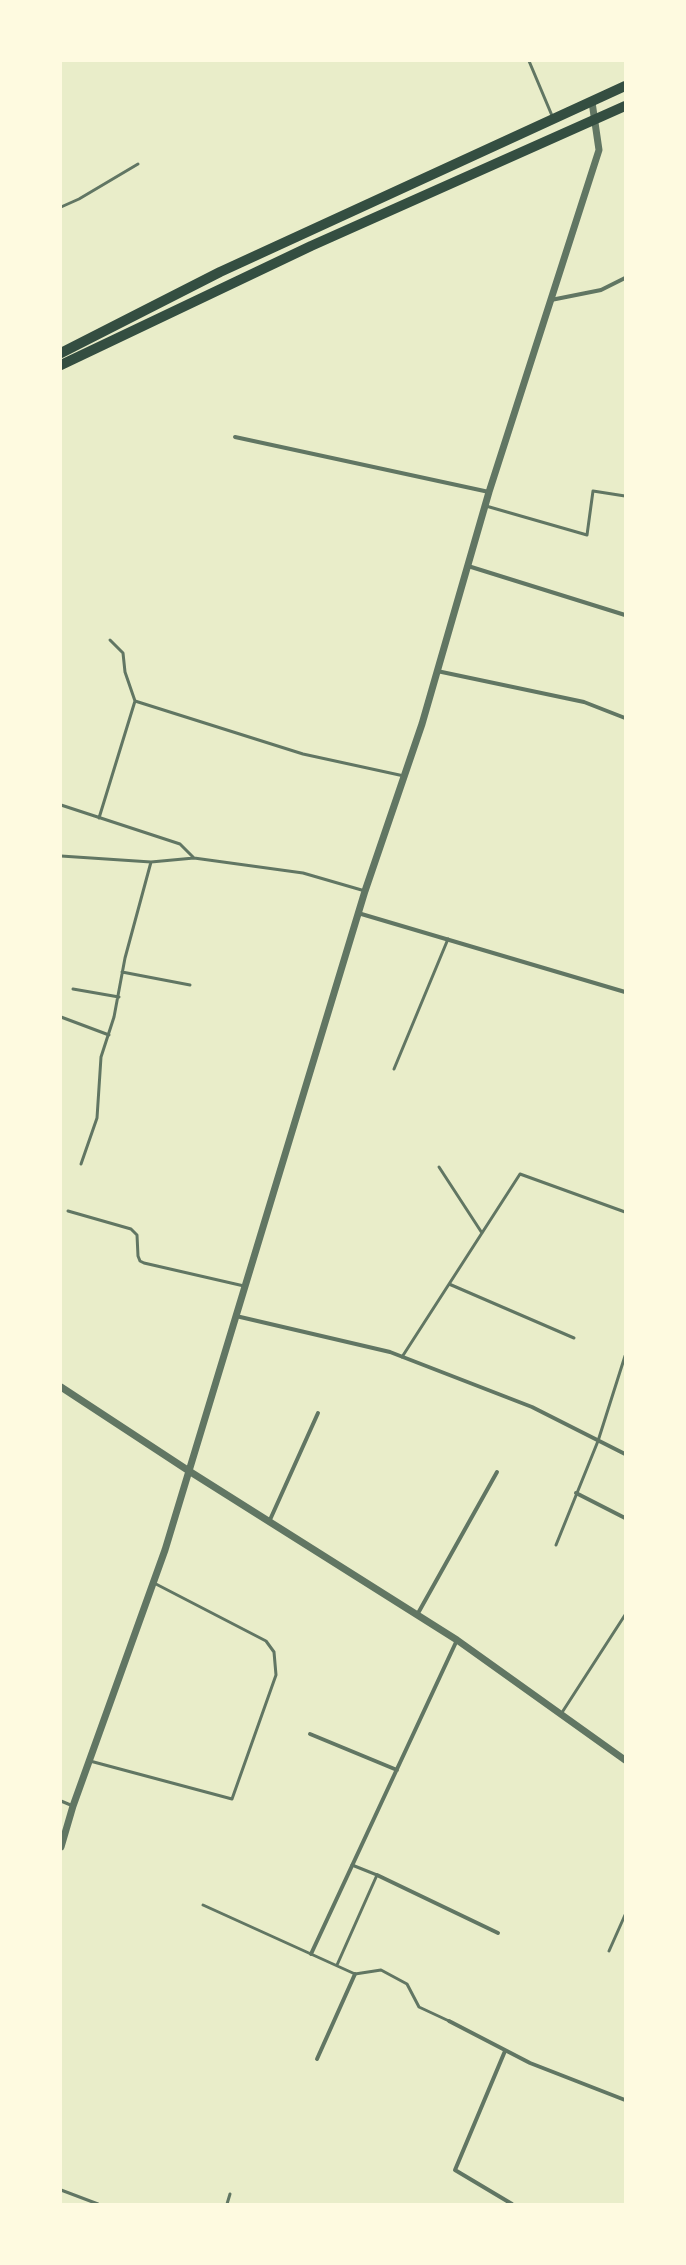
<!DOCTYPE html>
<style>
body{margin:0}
#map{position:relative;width:686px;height:2265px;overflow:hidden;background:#e9edc9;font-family:Lato,sans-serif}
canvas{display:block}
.frame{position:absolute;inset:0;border:62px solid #fefae0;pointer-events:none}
</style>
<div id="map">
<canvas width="686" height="2265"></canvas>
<div class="frame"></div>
</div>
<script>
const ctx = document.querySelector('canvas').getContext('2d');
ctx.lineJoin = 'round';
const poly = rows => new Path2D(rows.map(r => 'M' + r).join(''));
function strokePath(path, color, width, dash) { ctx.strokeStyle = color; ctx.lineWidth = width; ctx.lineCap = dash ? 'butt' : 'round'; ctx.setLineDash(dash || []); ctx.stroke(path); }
strokePath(poly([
 [529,61,553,118],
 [61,207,79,199,138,164],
 [486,506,587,535,593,491,625,496],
 [110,640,123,653,125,672,135,701,303,754,404,776],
 [61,805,180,844,194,858],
 [99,818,135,701],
 [61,856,151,862,194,858,303,873,365,891],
 [122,972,190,985],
 [73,989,119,997],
 [61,1017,109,1035],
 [394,1069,448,939],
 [81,1164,97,1118,101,1057,114,1017,125,958,151,862],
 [439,1167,482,1233],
 [68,1211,131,1229,137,1235,138,1256,140,1261,144,1263,244,1286],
 [449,1284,574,1338],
 [402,1357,520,1174,625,1212],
 [556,1545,598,1441,625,1356],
 [561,1714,625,1615],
 [90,1761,232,1799,276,1675,274,1652,266,1641,154,1583],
 [61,1801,73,1806],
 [203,1905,355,1974,381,1970,407,1984,419,2007,449,2021],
 [609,1951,625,1915],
 [337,1965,377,1875,352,1865],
 [61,2190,98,2204],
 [227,2204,230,2194]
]), '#617663', 3);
strokePath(poly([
 [551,300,601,290,625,278],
 [235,437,489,492],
 [468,566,625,615],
 [437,671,584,702,625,718],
 [358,913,625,992],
 [236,1316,390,1352,532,1407,625,1454],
 [576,1493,625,1518],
 [269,1522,318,1413],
 [417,1615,497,1472],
 [310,1734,397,1770],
 [377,1875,498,1933],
 [311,1954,457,1640],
 [449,2021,530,2063,625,2100],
 [505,2051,455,2170,512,2204],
 [317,2059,355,1974]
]), '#617663', 4);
strokePath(poly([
 [61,1387,189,1471,457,1640,625,1760],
 [61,1847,73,1806,165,1550,365,891,422,724,489,492,599,150,592,102]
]), '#617663', 7);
strokePath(poly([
 [61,353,220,272,625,86],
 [61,365,311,246,625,106]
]), '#344e41', 10);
</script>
